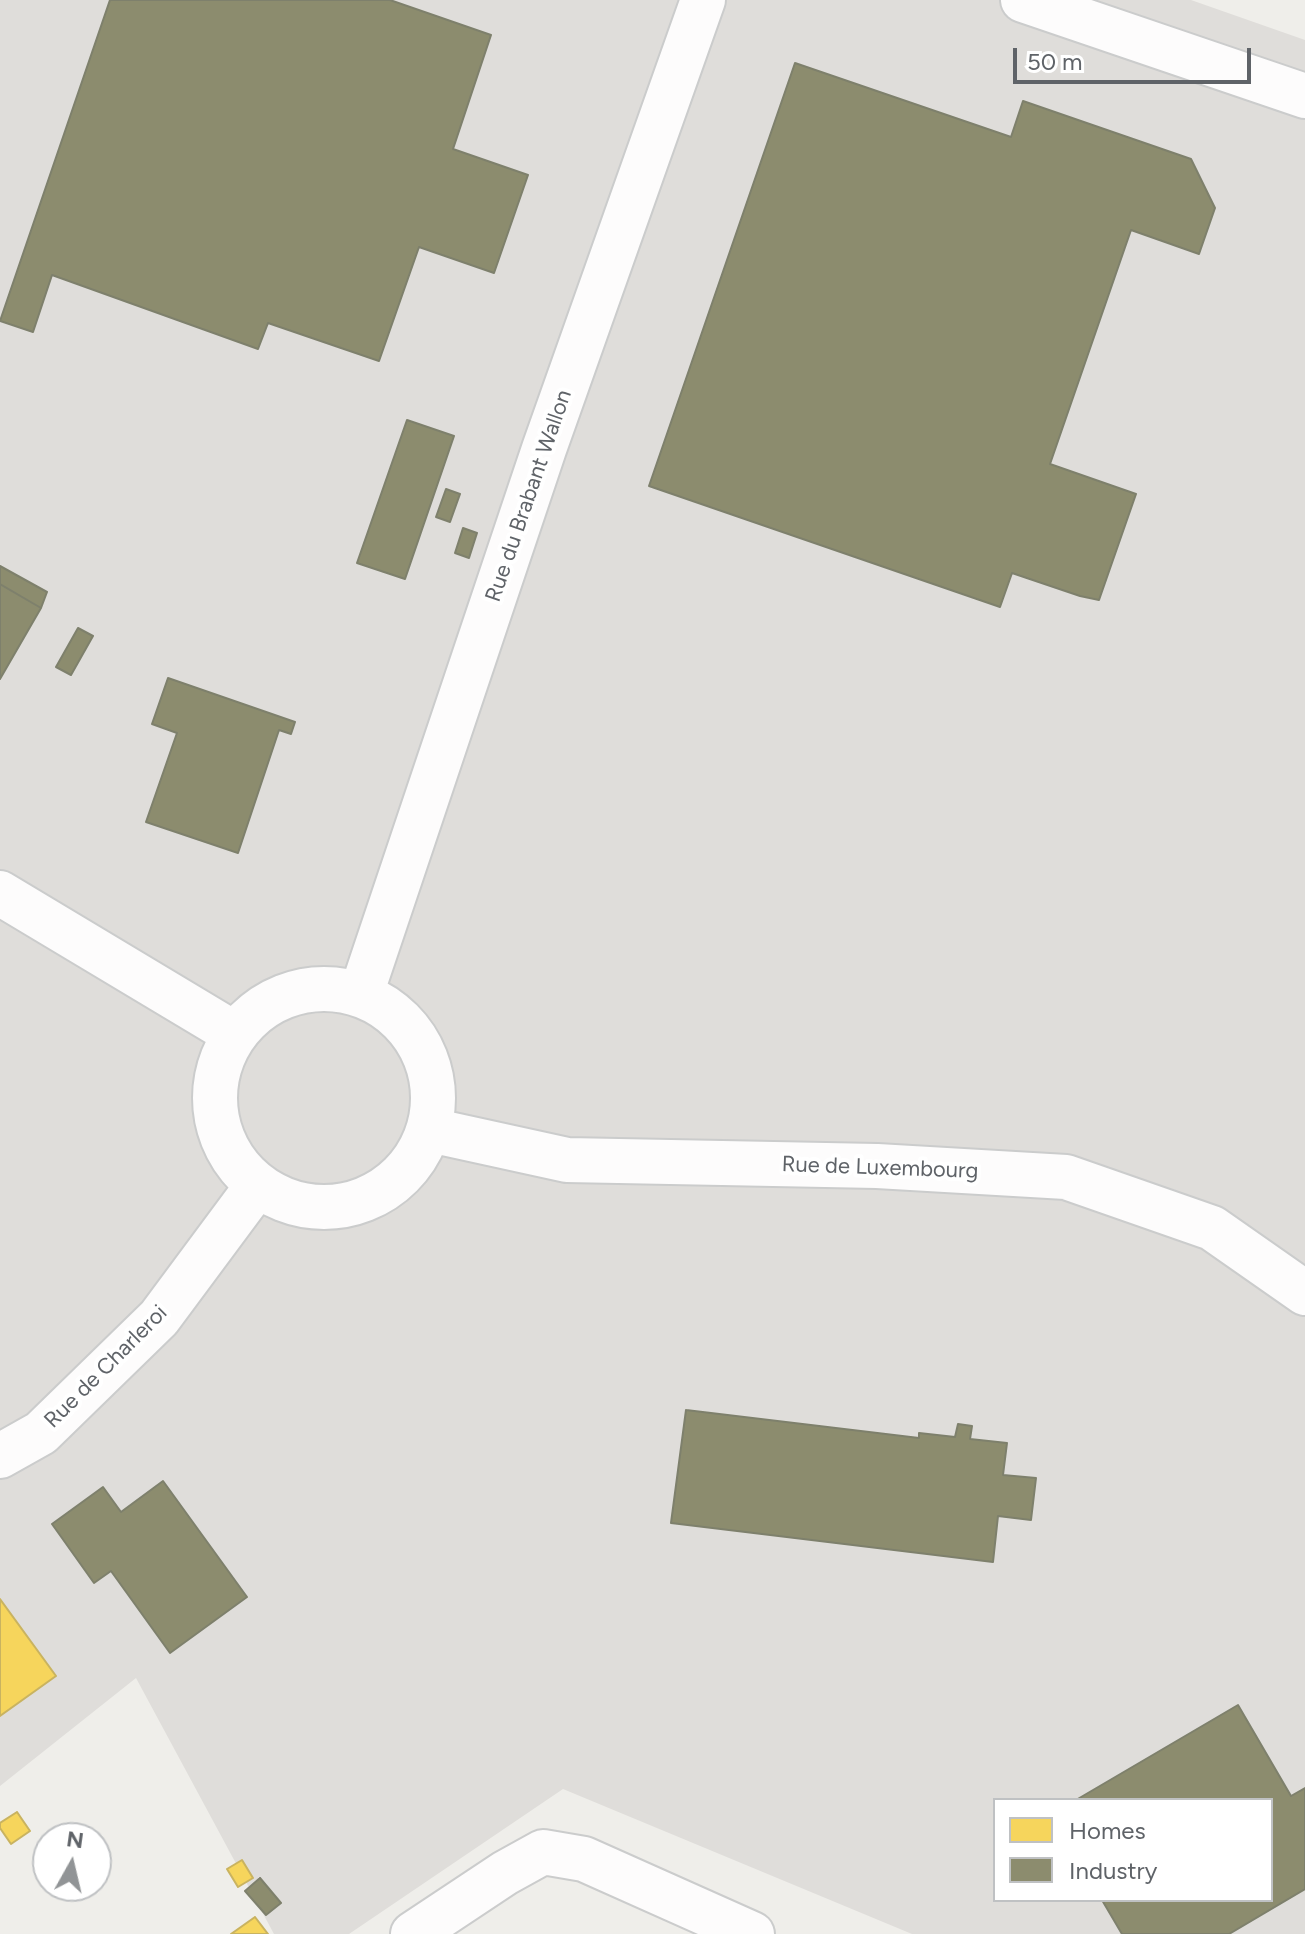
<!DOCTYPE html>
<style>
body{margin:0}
#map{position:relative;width:1305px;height:1934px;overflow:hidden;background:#efeeea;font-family:Figtree,sans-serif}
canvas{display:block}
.legend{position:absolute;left:993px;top:1798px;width:280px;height:104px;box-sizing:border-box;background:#fff;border:2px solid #bfc1c3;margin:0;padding:10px 14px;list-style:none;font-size:24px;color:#5f6368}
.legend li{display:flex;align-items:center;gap:16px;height:40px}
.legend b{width:40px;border:2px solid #bfc1c3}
.north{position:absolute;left:32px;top:1822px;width:80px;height:80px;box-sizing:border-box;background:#fff;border:2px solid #bfc1c3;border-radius:50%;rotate:8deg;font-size:22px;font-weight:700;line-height:32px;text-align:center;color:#5f6368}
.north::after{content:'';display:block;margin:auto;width:28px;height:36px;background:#919496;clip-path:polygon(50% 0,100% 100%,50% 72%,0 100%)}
.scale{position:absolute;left:1013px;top:48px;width:238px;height:36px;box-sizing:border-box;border:4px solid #5f6368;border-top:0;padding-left:10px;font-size:24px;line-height:28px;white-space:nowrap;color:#5f6368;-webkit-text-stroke:6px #fff;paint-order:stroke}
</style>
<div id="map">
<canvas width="1305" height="1934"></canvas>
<ul class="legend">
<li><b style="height:22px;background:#f6d55c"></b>Homes</li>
<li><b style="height:22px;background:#8c8c6e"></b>Industry</li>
</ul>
<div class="north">N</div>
<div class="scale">50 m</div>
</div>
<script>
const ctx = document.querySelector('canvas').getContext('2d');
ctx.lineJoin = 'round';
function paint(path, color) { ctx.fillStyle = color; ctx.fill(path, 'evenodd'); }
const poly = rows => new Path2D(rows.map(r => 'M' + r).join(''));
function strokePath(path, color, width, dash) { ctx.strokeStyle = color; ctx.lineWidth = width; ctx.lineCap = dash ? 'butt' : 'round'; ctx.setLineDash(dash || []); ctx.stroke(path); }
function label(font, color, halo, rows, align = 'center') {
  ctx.font = font + ' Figtree,sans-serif'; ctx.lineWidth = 8; ctx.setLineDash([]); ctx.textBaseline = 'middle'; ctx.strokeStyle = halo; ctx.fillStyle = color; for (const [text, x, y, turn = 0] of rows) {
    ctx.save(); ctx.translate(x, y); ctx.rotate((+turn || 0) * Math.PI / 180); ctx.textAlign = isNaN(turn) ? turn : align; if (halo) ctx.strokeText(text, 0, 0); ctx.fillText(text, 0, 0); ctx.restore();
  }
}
paint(poly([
 [0,0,1191,0,1305,40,1305,1934,912,1934,563,1789,349,1934,274,1934,136,1678,0,1786],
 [995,1800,1271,1800,1271,1900,995,1900]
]), '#dfddda');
const homes = poly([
 [0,1599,56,1676,0,1716,0,1599],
 [17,1812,30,1831,11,1844,0,1828,0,1823,17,1812],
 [89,1829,95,1838,77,1838,77,1837,89,1829],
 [96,1839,105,1852,96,1858,96,1839],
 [242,1860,253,1878,238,1887,227,1869,242,1860],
 [255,1917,268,1934,231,1934,255,1917]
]);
paint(homes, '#f6d55c');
strokePath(homes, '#c9b360', 2);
const industry = poly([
 [110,0,390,0,491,35,453,149,528,175,494,273,419,247,379,361,268,323,258,349,52,275,33,332,0,321,110,0],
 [795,63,1011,137,1023,101,1191,159,1215,208,1199,254,1131,230,1050,464,1136,494,1099,600,1080,596,1012,573,1000,607,649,486,795,63],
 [407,420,454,436,405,579,357,563,407,420],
 [446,489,460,494,450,522,436,517,446,489],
 [463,528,477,533,469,558,455,553,463,528],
 [0,566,47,592,41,608,0,584,0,566],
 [0,584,41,608,0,679,0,584],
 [78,628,93,636,71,675,56,667,78,628],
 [168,678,295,722,291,734,279,730,238,853,146,822,177,733,152,724,168,678],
 [686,1410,919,1438,919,1433,955,1437,958,1424,972,1426,970,1439,1007,1443,1003,1475,1036,1478,1031,1520,998,1516,993,1562,671,1523,686,1410],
 [163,1481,247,1597,170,1653,111,1571,94,1583,52,1524,103,1487,121,1512,163,1481],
 [1238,1705,1291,1796,1305,1788,1305,1889,1229,1934,1122,1934,1102,1900,1271,1900,1271,1800,1076,1800,1238,1705],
 [260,1878,281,1903,266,1915,245,1891,260,1878]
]);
paint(industry, '#8c8c6e');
strokePath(industry, '#7e806c', 2);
const minor = poly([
 [1023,0,1305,96],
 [0,893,235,1034],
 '215 1098a109 109 0 1 1 218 0a109 109 0 1 1-218 0Z',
 [361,994,544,449,703,0],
 [430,1130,567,1160,877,1166,1066,1177,1212,1228,1305,1293],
 [0,1456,41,1433,159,1318,257,1186],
 [413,1934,505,1873,543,1852,584,1859,752,1934]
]);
strokePath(minor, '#cbcccc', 48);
strokePath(minor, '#fdfcfc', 44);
label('22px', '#5f6368', '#fff', [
 ["Rue du Brabant Wallon",529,496,-71],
 ["Rue de Luxembourg",880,1168,2],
 ["Rue de Charleroi",106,1367,-45]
]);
</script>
